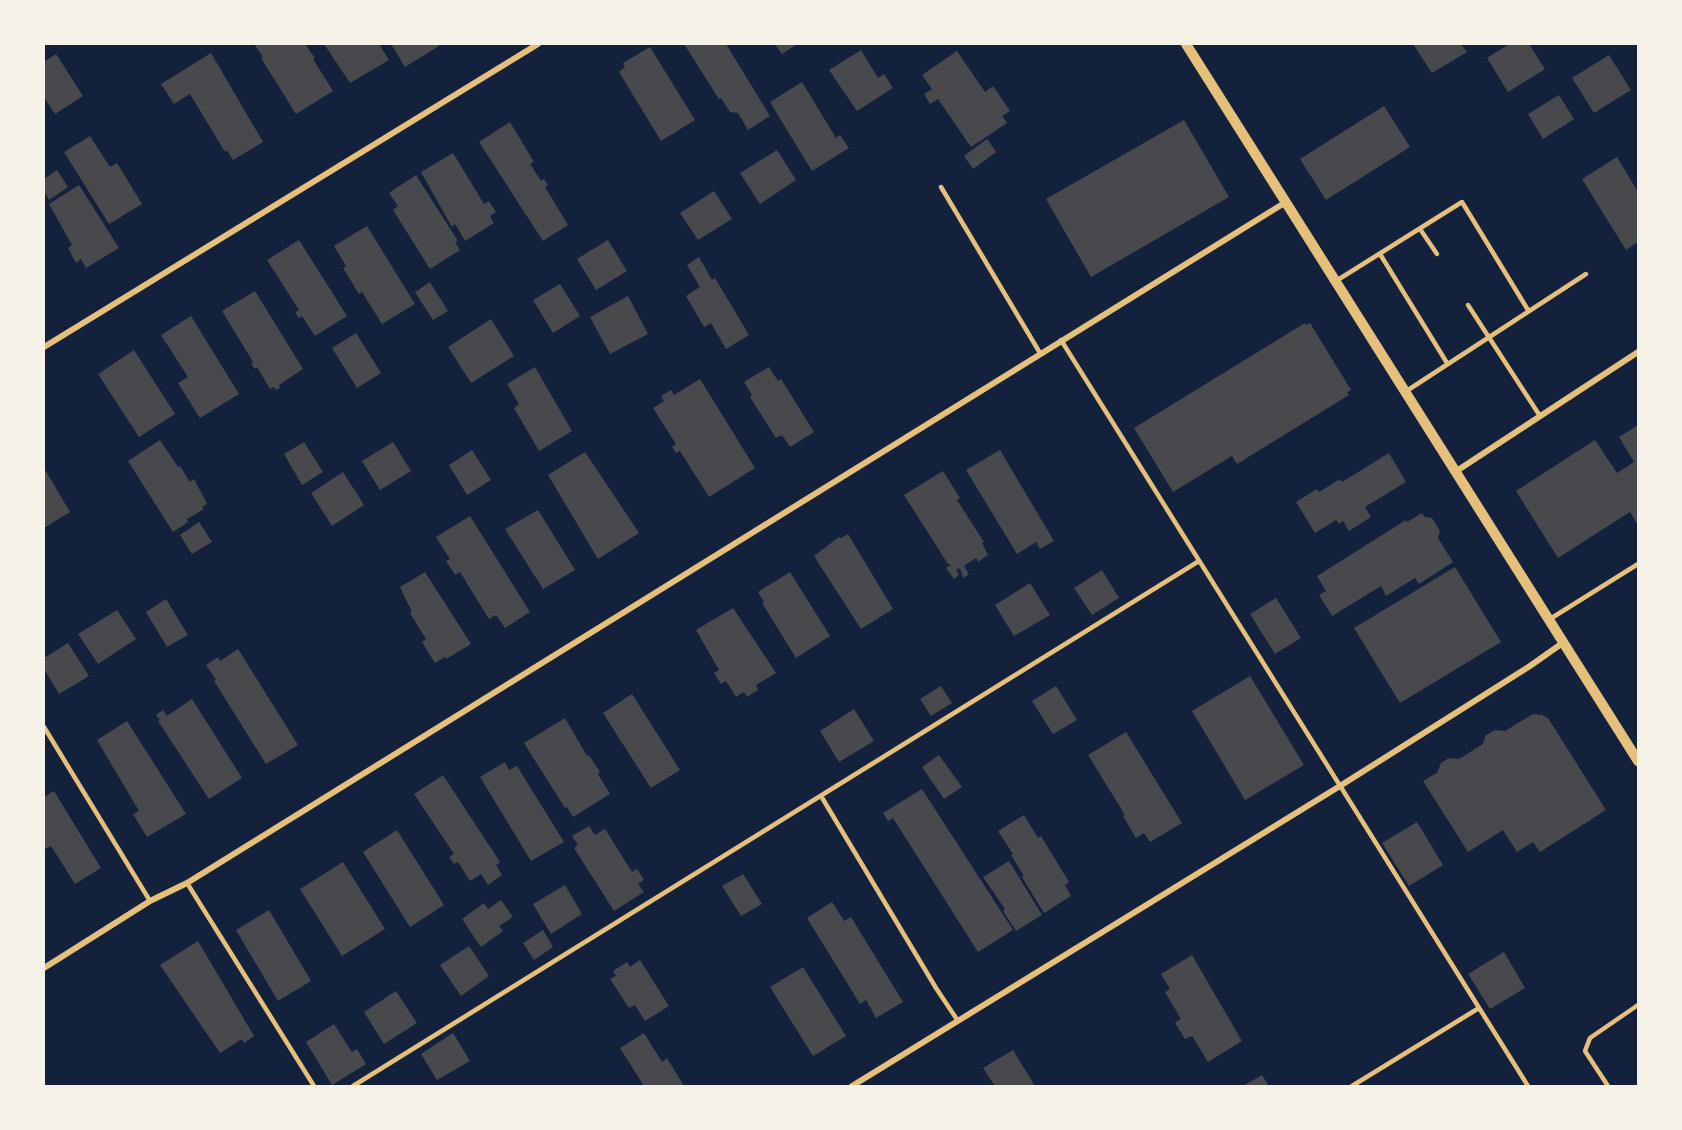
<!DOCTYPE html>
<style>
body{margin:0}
#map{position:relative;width:1682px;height:1130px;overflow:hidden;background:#14213d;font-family:"Archivo Narrow",sans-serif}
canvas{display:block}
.frame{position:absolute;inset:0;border:45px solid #f6f1e7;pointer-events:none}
</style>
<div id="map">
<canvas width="1682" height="1130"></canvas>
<div class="frame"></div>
</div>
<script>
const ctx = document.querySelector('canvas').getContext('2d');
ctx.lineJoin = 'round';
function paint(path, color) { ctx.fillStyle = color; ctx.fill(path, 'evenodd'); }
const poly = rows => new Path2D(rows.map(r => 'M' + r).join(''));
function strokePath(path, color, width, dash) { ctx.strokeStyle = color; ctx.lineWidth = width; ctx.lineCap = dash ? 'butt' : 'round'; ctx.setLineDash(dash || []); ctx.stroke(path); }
paint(poly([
 [254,44,305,44,315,58,313,59,333,91,296,114,261,58,263,57],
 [324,44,379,44,389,60,350,83],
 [391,44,438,44,439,46,405,67],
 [684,44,726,44,770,116,748,130,738,113,730,112,721,98,719,99],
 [775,44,795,44,796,45,782,54],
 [1413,44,1461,44,1467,52,1432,73],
 [1509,44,1529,44,1545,69,1508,92,1487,58],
 [650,47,695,120,661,141,619,72,625,67,623,63],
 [861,50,878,78,884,74,893,88,857,111,829,70],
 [957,51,985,92,993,86,1010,111,1002,116,1007,123,971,147,938,99,930,104,924,94,932,89,922,75],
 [211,53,263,142,233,160,227,150,225,152,190,94,174,104,161,84],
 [56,54,83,96,55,114,44,97,44,62],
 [1609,55,1631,90,1594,113,1572,78],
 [802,82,836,138,840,135,849,148,812,171,770,102],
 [1559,95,1574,119,1543,139,1528,114],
 [1384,106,1410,147,1326,200,1300,159],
 [1184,120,1229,197,1091,277,1046,199],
 [510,122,534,162,530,164,541,181,544,179,548,185,545,187,568,225,543,241,479,142],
 [90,136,110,167,117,163,142,204,109,224,64,152],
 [987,139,996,152,973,169,964,156],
 [777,150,796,180,760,204,740,173],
 [453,153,484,204,489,201,496,212,490,216,494,223,465,241,455,224,452,227,421,172],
 [1617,157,1638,192,1638,242,1626,250,1582,179],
 [57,170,68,187,49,200,44,191,44,179],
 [416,175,458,241,455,242,460,250,430,269,393,210,398,206,389,193],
 [79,185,119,248,86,268,81,259,76,263,68,248,72,245,49,204],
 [714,191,732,219,698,240,680,213],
 [367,226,415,304,382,324,362,292,359,294,343,268,346,266,334,246],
 [299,240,347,316,315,336,302,316,299,318,295,312,299,310,267,260],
 [608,240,627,271,596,290,577,259],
 [699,257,712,280,715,278,749,335,726,349,711,323,704,327,686,296,700,287,687,265],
 [430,282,448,311,433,320,415,292],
 [560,284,580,316,553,333,533,300],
 [255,291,303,369,279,385,280,388,276,390,274,387,270,389,257,367,255,369,251,364,253,362,222,311],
 [628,296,648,334,610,354,590,317],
 [191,316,239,394,200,418,178,383,188,377,161,335],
 [491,319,514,356,471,383,448,347],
 [1305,323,1306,325,1310,323,1351,390,1347,392,1349,395,1237,464,1232,456,1173,492,1134,428],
 [356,333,381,373,357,388,332,348],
 [134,350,175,414,139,437,98,374],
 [535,367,572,431,539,451,514,408,519,404,507,384],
 [769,367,778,381,781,379,814,432,790,447,782,435,776,438,750,397,752,395,744,382],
 [700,379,755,468,709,497,680,451,676,453,672,447,676,444,653,408,664,401,661,396,671,390,674,395],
 [1638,425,1638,525,1630,512,1558,558,1516,491,1595,440,1617,473,1634,462,1619,437],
 [160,440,178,467,180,466,190,482,194,479,207,504,202,507,204,509,187,519,188,522,173,532,128,461],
 [304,442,323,472,302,485,284,454],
 [393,442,411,471,380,490,362,461],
 [472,450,491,480,467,495,449,465],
 [1000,450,1054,541,1040,549,1036,542,1017,554,966,470],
 [585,452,639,533,598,559,548,475],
 [1389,453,1406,482,1365,507,1371,517,1349,531,1343,521,1339,524,1336,520,1315,533,1296,502,1317,489,1319,492,1340,479,1342,482],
 [44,468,70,512,44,528],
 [943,471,960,498,957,500,984,542,982,543,988,555,978,562,976,558,964,566,969,574,963,578,960,568,956,570,959,575,954,579,946,568,951,565,948,564,904,495],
 [343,472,364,505,332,526,311,493],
 [538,510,575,570,543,589,505,529],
 [1422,513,1425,517,1432,518,1440,531,1438,538,1453,562,1419,584,1415,578,1386,596,1381,586,1332,616,1319,595,1326,591,1317,576,1406,520,1407,522],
 [470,516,530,612,505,628,496,615,489,619,460,572,455,575,446,561,450,559,436,537],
 [199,522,212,542,192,554,180,535],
 [848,534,893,609,861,629,814,556,839,537,841,538],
 [1455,567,1501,642,1400,703,1354,628],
 [1102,570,1119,598,1092,615,1074,588],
 [425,572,471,644,446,659,445,657,435,663,422,642,426,639,410,613,412,612,400,587],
 [790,572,830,636,796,658,762,603,764,602,758,592],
 [1030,583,1050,615,1014,636,995,605],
 [1276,598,1301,638,1275,654,1250,614],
 [166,599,188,635,167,647,146,612],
 [733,608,776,673,756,685,758,690,747,697,744,692,736,697,726,681,721,684,714,673,719,670,696,630],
 [117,610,136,639,98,664,78,634],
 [68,643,89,676,59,694,44,669,44,658],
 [238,649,298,745,266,764,214,681,216,680,206,665,218,657,220,661],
 [1250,676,1304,765,1245,800,1192,711],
 [941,686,952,703,931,716,920,699],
 [1056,686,1077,720,1053,734,1032,701],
 [632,694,680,770,651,788,603,713],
 [192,699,242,778,209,799,158,721,160,720,156,715,163,710,167,716],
 [854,709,874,741,839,762,820,731],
 [1533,714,1542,715,1548,718,1606,810,1540,852,1533,842,1517,852,1503,830,1468,852,1423,781,1437,773,1441,763,1449,758,1459,759,1483,744,1486,735,1495,730,1505,731],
 [565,718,587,756,589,755,600,772,598,774,610,794,573,817,567,807,565,808,524,743],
 [127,721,186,814,147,837,133,814,139,811,97,740],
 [1126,732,1182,823,1150,842,1144,833,1136,838,1123,816,1125,815,1088,755],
 [939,755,962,787,944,799,922,767],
 [505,762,509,770,517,766,564,842,531,861,480,777],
 [443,775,500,862,496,865,502,875,488,885,481,874,470,881,458,862,454,864,449,857,454,854,414,794],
 [922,789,1013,930,978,952,893,818,888,821,883,813],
 [54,791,101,868,75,884,51,846,46,849,44,845,44,797],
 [1024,815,1038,838,1041,836,1069,882,1065,885,1071,896,1044,913,1022,877,1024,876,1011,855,1013,854,998,831],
 [1417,822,1443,865,1409,886,1382,843],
 [589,826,595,835,605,829,632,872,637,869,644,880,638,884,644,892,614,911,574,848,578,845,572,836],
 [397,830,444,905,410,927,363,852],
 [1009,861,1042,915,1016,931,1003,911,1005,909,983,877],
 [343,862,385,929,342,956,300,889],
 [743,874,762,904,741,916,722,886],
 [565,885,582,914,551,934,533,904],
 [501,900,513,917,499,926,503,931,481,947,462,919,484,903,488,909],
 [832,902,844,921,851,917,903,1002,876,1018,866,1000,860,1004,807,918],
 [269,910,311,981,278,1001,236,930],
 [543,930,553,947,534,960,523,943],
 [198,941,254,1036,244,1043,242,1039,220,1053,160,965],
 [469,946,489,976,461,996,440,965],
 [1504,952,1525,988,1490,1009,1468,974],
 [1192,955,1242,1041,1208,1062,1192,1036,1185,1039,1175,1023,1181,1019,1165,992,1170,989,1161,974],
 [640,960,669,1006,645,1021,635,1005,629,1008,610,979,616,976,613,971,627,962,630,967],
 [803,967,846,1036,813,1056,770,987],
 [396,991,417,1023,384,1044,364,1012],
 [334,1024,352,1052,357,1049,366,1064,332,1085,306,1042],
 [453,1033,470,1061,437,1080,421,1054],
 [644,1033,662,1062,667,1058,684,1086,644,1086,620,1048],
 [1013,1050,1035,1086,995,1086,983,1068],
 [1262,1075,1269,1086,1243,1086]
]), '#48494c');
strokePath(poly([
 [941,187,1040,353],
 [1420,229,1437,254],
 [1380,254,1447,363],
 [1336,281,1462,202,1528,310],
 [1468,305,1540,416],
 [1061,340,1528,1086],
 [1405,392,1586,274],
 [1550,619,1638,564],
 [44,727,150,901],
 [821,796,936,988,958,1021],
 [187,883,314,1086],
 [353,1086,1199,561],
 [1352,1086,1479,1008],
 [1608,1086,1585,1051,1590,1038,1638,1005]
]), '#e5c07b', 4.5);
strokePath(poly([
 [44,347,538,44],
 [1455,472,1638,352],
 [44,968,150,901,187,883,1286,202],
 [852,1086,1340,786,1530,666,1564,642]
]), '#e5c07b', 6);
strokePath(poly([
 [1186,44,1638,761]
]), '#e5c07b', 10);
</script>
